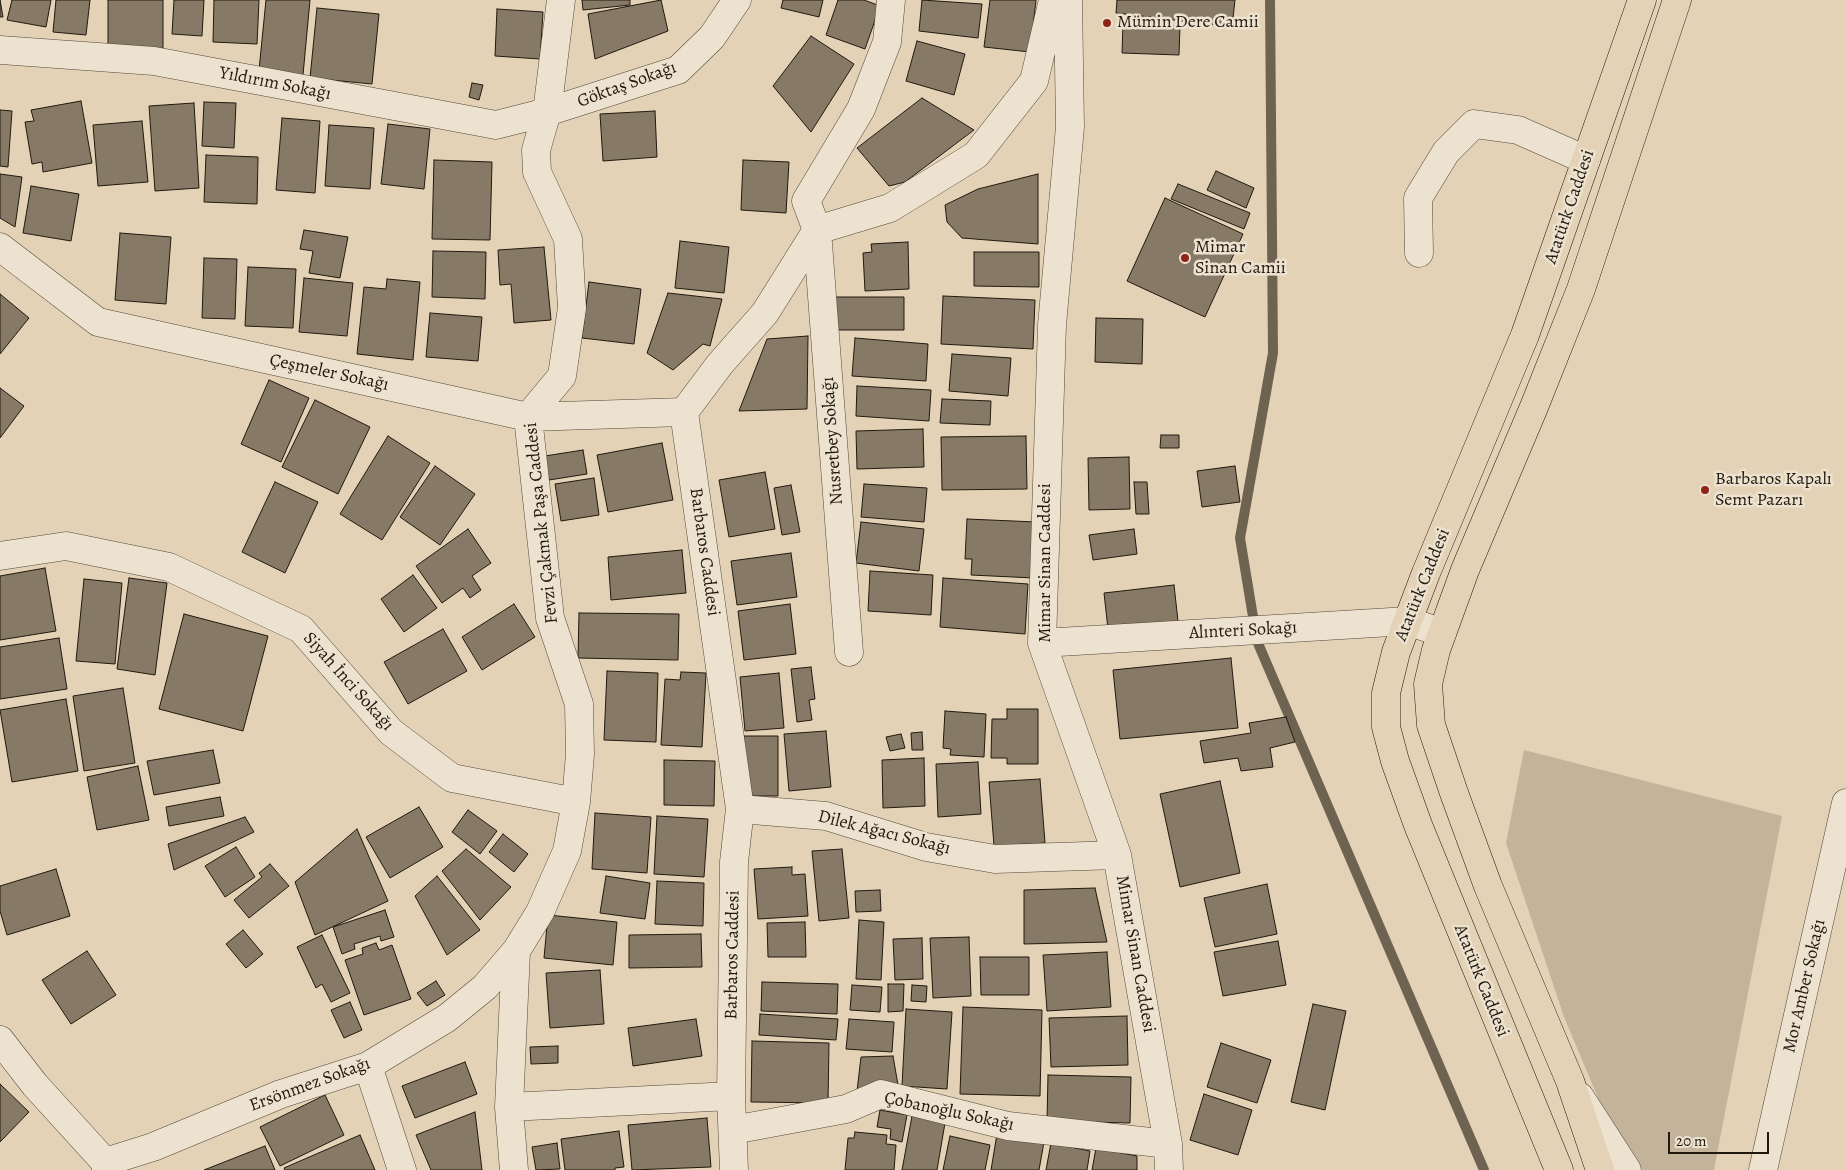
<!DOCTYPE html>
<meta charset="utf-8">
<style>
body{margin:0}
#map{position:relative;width:1846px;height:1170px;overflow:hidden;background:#e4d2b7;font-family:Alegreya,serif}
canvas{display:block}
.scale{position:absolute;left:1668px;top:1132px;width:101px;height:22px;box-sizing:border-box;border:2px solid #21190e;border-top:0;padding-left:6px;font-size:15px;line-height:18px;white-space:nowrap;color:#21190e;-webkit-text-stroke:4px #ede2d0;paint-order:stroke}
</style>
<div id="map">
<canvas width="1846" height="1170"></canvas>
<div class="scale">20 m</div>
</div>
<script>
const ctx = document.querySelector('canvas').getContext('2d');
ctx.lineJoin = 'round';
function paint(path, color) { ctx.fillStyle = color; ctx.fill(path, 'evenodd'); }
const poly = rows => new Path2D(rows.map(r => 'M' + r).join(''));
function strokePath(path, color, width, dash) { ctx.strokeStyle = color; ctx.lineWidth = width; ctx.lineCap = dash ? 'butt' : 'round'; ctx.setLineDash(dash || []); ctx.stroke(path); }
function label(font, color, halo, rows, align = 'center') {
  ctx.font = font + ' Alegreya,serif'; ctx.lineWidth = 5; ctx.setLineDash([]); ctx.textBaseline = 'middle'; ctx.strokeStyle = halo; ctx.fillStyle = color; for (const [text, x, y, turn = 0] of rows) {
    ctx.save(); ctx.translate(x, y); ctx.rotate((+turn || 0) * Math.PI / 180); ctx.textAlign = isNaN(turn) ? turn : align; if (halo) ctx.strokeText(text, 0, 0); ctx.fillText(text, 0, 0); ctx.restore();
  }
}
paint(poly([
 [1524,750,1782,816,1714,1170,1643,1170,1604,1112,1564,1017,1506,843]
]), '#c3b39a');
strokePath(poly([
 [1270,0,1273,353,1240,538,1257,641,1484,1170]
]), '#6e6251', 10);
const building = poly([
 [0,0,3,17,0,17,0,0],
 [12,0,51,0,46,27,7,20,12,0],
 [56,0,90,0,86,35,53,32,56,0],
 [108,0,163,0,163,50,108,50,108,0],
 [174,0,204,0,202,36,172,34,174,0],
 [214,0,259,0,257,44,213,42,214,0],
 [266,0,310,0,303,75,259,70,266,0],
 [582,0,630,0,630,5,583,10,582,0],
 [661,0,668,31,595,59,588,14,661,0],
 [783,0,823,0,819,17,781,8,783,0],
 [838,0,864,0,880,6,865,49,826,35,838,0],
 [922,0,982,4,978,38,919,31,922,0],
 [990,0,1036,0,1030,52,984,47,990,0],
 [1117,0,1235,0,1232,27,1116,13,1117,0],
 [317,8,379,14,372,84,310,78,317,8],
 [497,9,543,12,540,59,495,56,497,9],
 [1123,24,1180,26,1179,55,1122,53,1123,24],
 [811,36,854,64,811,132,773,86,811,36],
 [917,41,965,54,954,95,906,81,917,41],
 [472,83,483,85,479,100,469,97,472,83],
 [922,98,974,130,905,182,889,186,857,148,922,98],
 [81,101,92,163,43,172,42,162,32,164,25,122,34,121,31,110,81,101],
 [204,102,236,103,234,148,202,146,204,102],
 [194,103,199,188,155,191,149,106,194,103],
 [0,110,12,111,8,167,0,166,0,110],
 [655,111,657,157,603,161,600,114,655,111],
 [282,118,320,121,315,193,276,190,282,118],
 [142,121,148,182,98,186,93,125,142,121],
 [388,124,430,129,424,189,381,184,388,124],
 [329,125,374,128,370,189,325,186,329,125],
 [206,155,258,157,257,204,204,202,206,155],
 [434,160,492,162,490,240,432,239,434,160],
 [743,160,789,162,786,213,741,210,743,160],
 [1216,171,1254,188,1246,208,1207,190,1216,171],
 [0,174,22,177,15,227,0,218,0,174],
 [1038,174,1038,244,962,238,947,222,945,205,978,189,1038,174],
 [1178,184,1250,213,1244,229,1171,199,1178,184],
 [31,186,79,194,71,241,23,233,31,186],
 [1165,198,1243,234,1205,317,1127,281,1165,198],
 [304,230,348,237,340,278,309,273,313,251,300,249,304,230],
 [120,233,171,237,166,304,115,300,120,233],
 [680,241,729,247,724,293,675,288,680,241],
 [908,242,909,289,865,291,863,253,872,252,871,244,908,242],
 [544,247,551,320,514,323,511,284,500,285,498,250,544,247],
 [433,251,486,252,485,299,432,297,433,251],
 [974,252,1039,252,1039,287,974,286,974,252],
 [204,258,237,259,235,319,202,318,204,258],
 [248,267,296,269,293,328,245,326,248,267],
 [304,278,353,283,347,336,299,332,304,278],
 [387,279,420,282,413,360,357,354,364,287,386,289,387,279],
 [589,282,641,289,634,344,582,338,589,282],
 [668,293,722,299,710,346,703,344,673,370,647,353,668,293],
 [0,294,29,318,0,354,0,294],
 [943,296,1035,300,1033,349,941,344,943,296],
 [834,297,904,297,904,330,835,330,834,297],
 [430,313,482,317,478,361,426,357,430,313],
 [1096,318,1143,319,1142,364,1095,362,1096,318],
 [808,336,807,409,739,411,767,339,808,336],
 [855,338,928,344,926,381,852,376,855,338],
 [952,354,1011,358,1008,396,949,391,952,354],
 [269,380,309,398,281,462,241,444,269,380],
 [857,386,931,390,929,421,856,416,857,386],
 [0,388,24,406,0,438,0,388],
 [942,399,991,401,990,425,940,423,942,399],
 [315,400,370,427,338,494,282,467,315,400],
 [923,429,924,467,857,469,856,431,923,429],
 [1161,435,1179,435,1179,448,1160,448,1161,435],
 [388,436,430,463,382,540,340,514,388,436],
 [1026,436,1027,489,942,490,941,437,1026,436],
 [662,443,673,500,608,512,597,455,662,443],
 [583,450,587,474,549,480,545,456,583,450],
 [1129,457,1130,509,1089,510,1088,458,1129,457],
 [435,466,475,494,440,545,400,517,435,466],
 [1235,466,1240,502,1202,507,1197,471,1235,466],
 [765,472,775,529,729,537,719,480,765,472],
 [594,478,599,515,561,521,555,484,594,478],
 [275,482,318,502,285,573,242,552,275,482],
 [1134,482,1147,482,1149,514,1136,514,1134,482],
 [864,484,927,488,924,522,861,517,864,484],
 [791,485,800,532,782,535,774,488,791,485],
 [967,519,1036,522,1034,578,971,575,972,559,965,559,967,519],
 [861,522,924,529,919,571,856,563,861,522],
 [468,529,491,563,472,576,481,590,470,598,463,588,442,603,416,566,468,529],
 [1134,529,1137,554,1093,560,1089,535,1134,529],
 [682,550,686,593,611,600,608,557,682,550],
 [791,553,797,597,737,605,731,561,791,553],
 [45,568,56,631,0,640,0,576,45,568],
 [870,571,933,575,931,615,868,611,870,571],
 [413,575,437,608,404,632,381,599,413,575],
 [129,578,167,583,155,675,117,669,129,578],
 [943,578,1028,584,1025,634,940,627,943,578],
 [84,579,122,583,115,664,76,661,84,579],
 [1174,585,1178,621,1108,629,1104,593,1174,585],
 [514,604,535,637,482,670,462,637,514,604],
 [790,604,796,654,744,660,738,611,790,604],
 [579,613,679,614,678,660,578,658,579,613],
 [184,614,268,636,243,731,159,709,184,614],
 [443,629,467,671,408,704,384,662,443,629],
 [59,638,67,689,0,699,0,647,59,638],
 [1231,658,1238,728,1120,739,1113,670,1231,658],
 [811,667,815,699,809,700,812,720,797,722,791,669,811,667],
 [607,671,658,673,656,742,604,740,607,671],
 [681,672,706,673,702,747,661,745,665,679,680,680,681,672],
 [779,673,784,728,745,731,740,677,779,673],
 [123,688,135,763,84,771,73,696,123,688],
 [66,699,78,771,12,782,0,710,66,699],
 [1007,709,1038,709,1038,764,1007,764,1007,758,991,758,992,719,1007,719,1007,709],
 [945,711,986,714,984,757,950,755,951,749,943,748,945,711],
 [1286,717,1295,742,1270,748,1273,767,1241,771,1238,758,1204,763,1200,741,1251,733,1249,723,1286,717],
 [826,731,831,787,789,791,784,734,826,731],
 [922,732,923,750,912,750,911,733,922,732],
 [901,734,905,748,890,751,886,737,901,734],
 [744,736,778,736,778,796,745,796,744,736],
 [213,750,220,783,154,795,147,761,213,750],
 [924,758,925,806,883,808,882,760,924,758],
 [664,760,715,761,714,806,664,805,664,760],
 [978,762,981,814,938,817,936,764,978,762],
 [138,766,149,820,97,830,87,777,138,766],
 [1040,779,1045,843,994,846,989,782,1040,779],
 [1220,781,1240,873,1180,887,1160,794,1220,781],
 [220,797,224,816,169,826,166,807,220,797],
 [419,807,443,847,390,878,366,837,419,807],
 [468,810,497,831,480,854,452,832,468,810],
 [595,813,651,817,647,873,592,869,595,813],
 [657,816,708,819,704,877,654,874,657,816],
 [245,817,254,832,174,870,168,844,245,817],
 [357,829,388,901,315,935,295,882,357,829],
 [503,834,528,854,514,872,489,852,503,834],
 [236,847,255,877,225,897,205,866,236,847],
 [466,849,511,887,480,920,442,871,466,849],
 [842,849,849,918,819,921,812,851,842,849],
 [270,864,289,886,249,918,234,900,262,877,259,873,270,864],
 [792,867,792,875,805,874,808,916,758,919,754,869,792,867],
 [56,869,70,916,7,935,0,911,0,886,56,869],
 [437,876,480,930,447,955,415,896,437,876],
 [606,876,650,883,645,919,600,913,606,876],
 [657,881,704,883,703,926,655,924,657,881],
 [1267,884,1277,934,1215,947,1204,898,1267,884],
 [1095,888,1107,942,1024,944,1024,890,1095,888],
 [880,890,881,911,856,912,855,891,880,890],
 [385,910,394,937,381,941,380,936,354,944,355,949,342,954,333,927,385,910],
 [548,915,617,922,613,965,544,958,548,915],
 [859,920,884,922,881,980,856,979,859,920],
 [805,922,806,957,768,957,767,923,805,922],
 [243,930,263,954,246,968,226,944,243,930],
 [701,934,702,967,629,968,629,935,701,934],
 [322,935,350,993,331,1002,322,984,316,988,297,947,322,935],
 [969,937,971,996,933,998,930,938,969,937],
 [922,938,923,979,895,980,893,939,922,938],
 [1278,941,1286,985,1223,996,1214,952,1278,941],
 [376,943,379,950,392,945,411,999,364,1015,345,960,363,954,362,948,376,943],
 [87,951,116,995,71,1024,42,980,87,951],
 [1107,952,1111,1007,1047,1011,1043,955,1107,952],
 [980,957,1029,957,1029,995,981,995,980,957],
 [600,970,604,1024,550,1028,546,973,600,970],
 [436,981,445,995,427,1006,417,993,436,981],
 [762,982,838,984,837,1014,761,1011,762,982],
 [888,984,904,984,903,1011,888,1012,888,984],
 [852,985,882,987,880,1012,850,1010,852,985],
 [912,985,927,986,926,1002,911,1001,912,985],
 [350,1002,362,1030,344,1038,331,1010,350,1002],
 [1313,1004,1346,1011,1325,1110,1291,1102,1313,1004],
 [963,1007,1042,1010,1040,1096,960,1094,963,1007],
 [906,1009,952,1012,947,1089,902,1086,906,1009],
 [760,1014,838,1019,836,1040,759,1035,760,1014],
 [1127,1016,1128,1065,1051,1067,1049,1018,1127,1016],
 [696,1019,702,1056,633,1066,628,1028,696,1019],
 [849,1019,894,1022,892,1052,846,1049,849,1019],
 [752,1041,829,1043,828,1103,751,1102,752,1041],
 [1221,1043,1271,1060,1257,1103,1207,1087,1221,1043],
 [558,1046,558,1063,531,1064,530,1047,558,1046],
 [893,1056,898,1085,857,1091,861,1057,893,1056],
 [465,1062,477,1094,415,1118,402,1086,465,1062],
 [1048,1075,1131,1077,1130,1123,1047,1121,1048,1075],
 [0,1084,29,1112,0,1142,0,1084],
 [1204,1094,1252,1110,1238,1155,1190,1140,1204,1094],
 [325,1095,344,1135,280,1166,260,1127,325,1095],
 [880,1110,907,1115,902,1142,890,1139,891,1129,877,1127,880,1110],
 [475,1112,482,1170,431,1170,416,1135,475,1112],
 [912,1116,945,1123,937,1170,902,1170,912,1116],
 [707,1118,711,1167,632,1170,628,1125,707,1118],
 [619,1131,624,1167,615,1168,615,1170,565,1170,561,1139,619,1131],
 [855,1132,887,1135,886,1144,896,1145,894,1170,845,1170,848,1138,854,1138,855,1132],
 [997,1134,1044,1142,1039,1170,991,1170,997,1134],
 [360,1135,375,1170,285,1170,284,1168,360,1135],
 [950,1136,990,1145,985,1170,943,1170,950,1136],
 [557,1143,560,1169,536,1170,532,1147,557,1143],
 [1051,1143,1090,1151,1087,1170,1046,1170,1051,1143],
 [265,1146,275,1170,204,1170,265,1146],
 [1096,1148,1137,1156,1137,1170,1092,1170,1096,1148]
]);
paint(building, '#867966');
strokePath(building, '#21190e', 1);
const minor = poly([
 [1068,0,1070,127,1052,325,1042,643,1117,855,1168,1144,1169,1170],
 [0,50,154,61,496,125,547,112,678,70,712,37,737,0],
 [817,230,890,208,976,155,1034,81,1053,0],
 [0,247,98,322,528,417,684,412],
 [1419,253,1418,198,1446,152,1474,124,1518,130,1586,160],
 [0,556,66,546,169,567,301,629,391,732,452,778,576,802],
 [1042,643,1408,621,1442,633],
 [849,652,817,230,806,201,861,109,887,42,891,0],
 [740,809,826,816,926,847,995,859,1117,855],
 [0,1040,35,1085,105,1162,106,1170],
 [368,1066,402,1170],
 [1580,1097,1627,1170],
 [509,1107,731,1096],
 [733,1130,846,1109,881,1094,1008,1126,1168,1144],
 [105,1162,153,1147,281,1094,368,1066,447,1018,485,987,516,951],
 [514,1170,509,1107,516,951,540,912,567,851,576,802,580,754,579,704,550,618,528,417,562,376,572,308,568,239,537,172,536,150,547,112,561,0],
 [734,1170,731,1096,734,862,740,809,684,412,720,364,765,313,817,230],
 [1763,1170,1846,803]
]);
const major = poly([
 [1559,1170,1418,825,1395,761,1386,727,1386,693,1396,652,1426,573,1525,335,1642,0],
 [1600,1170,1570,1081,1488,886,1454,793,1431,725,1428,684,1436,650,1465,570,1534,407,1581,289,1677,0]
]);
strokePath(minor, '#524738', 29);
strokePath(major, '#21190e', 29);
strokePath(minor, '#ede2d0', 28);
strokePath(major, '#e4d2b7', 28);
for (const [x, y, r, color] of [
 [1107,23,5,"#8f2418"],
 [1185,258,5,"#8f2418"],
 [1705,490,5,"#8f2418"]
]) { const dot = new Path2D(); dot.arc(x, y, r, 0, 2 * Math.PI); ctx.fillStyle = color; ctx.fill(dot); strokePath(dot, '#ede2d0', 2); }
label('18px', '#21190e', '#ede2d0', [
 ["Mümin Dere Camii",1117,23],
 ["Mimar",1195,248],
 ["Sinan Camii",1195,269],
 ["Barbaros Kapalı",1715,480],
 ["Semt Pazarı",1715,501]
], 'left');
label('18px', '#21190e', '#ede2d0', [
 ["Yıldırım Sokağı",275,84,11],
 ["Göktaş Sokağı",627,85,-20],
 ["Atatürk Caddesi",1570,207,-71],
 ["Çeşmeler Sokağı",329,373,12],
 ["Nusretbey Sokağı",833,441,-94],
 ["Fevzi Çakmak Paşa Caddesi",542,523,-96],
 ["Barbaros Caddesi",704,552,82],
 ["Mimar Sinan Caddesi",1046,563,-90],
 ["Atatürk Caddesi",1423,585,-68],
 ["Alınteri Sokağı",1243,631,-3],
 ["Siyah İnci Sokağı",348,682,48],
 ["Dilek Ağacı Sokağı",884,833,14],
 ["Mimar Sinan Caddesi",1135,954,80],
 ["Barbaros Caddesi",733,955,-89],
 ["Atatürk Caddesi",1481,981,68],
 ["Mor Amber Sokağı",1805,986,-77],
 ["Ersönmez Sokağı",310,1085,-20],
 ["Çobanoğlu Sokağı",949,1112,12]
]);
</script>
